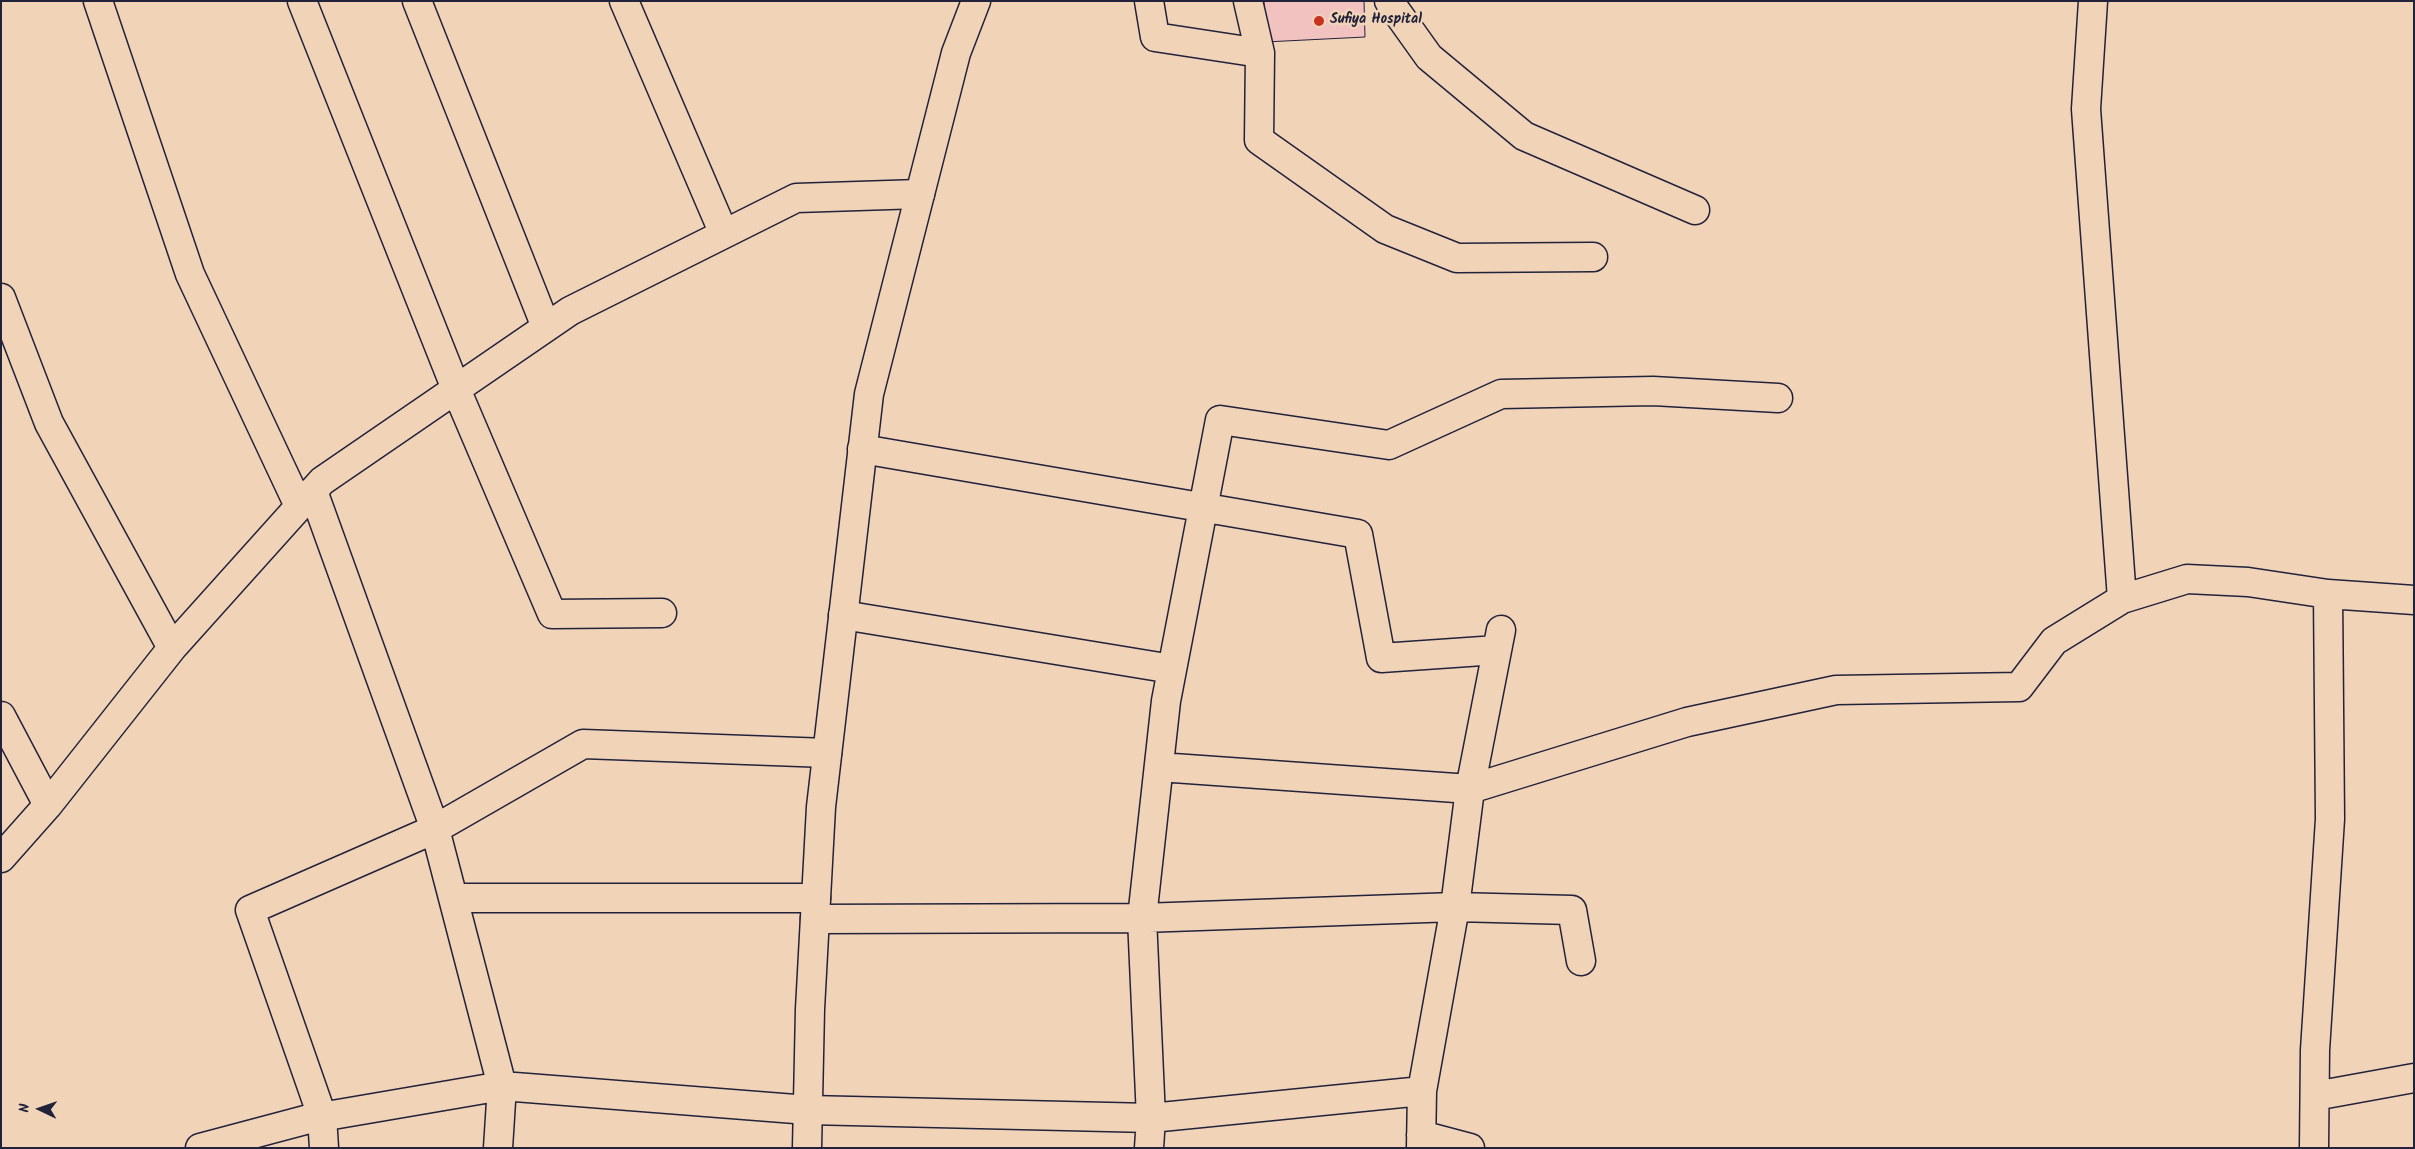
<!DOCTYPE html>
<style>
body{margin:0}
#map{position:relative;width:2415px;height:1149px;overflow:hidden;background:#f1d3b8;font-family:Kalam,sans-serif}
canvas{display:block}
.frame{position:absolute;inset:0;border:2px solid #22223b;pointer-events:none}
.north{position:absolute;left:15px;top:1084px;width:50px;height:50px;-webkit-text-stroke:4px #f1d3b8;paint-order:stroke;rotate:273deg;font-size:14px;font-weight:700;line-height:20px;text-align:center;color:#22223b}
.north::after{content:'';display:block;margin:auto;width:18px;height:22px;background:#22223b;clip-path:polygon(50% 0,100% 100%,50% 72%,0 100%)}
</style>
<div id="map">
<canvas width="2415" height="1149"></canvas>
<div class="frame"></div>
<div class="north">N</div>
</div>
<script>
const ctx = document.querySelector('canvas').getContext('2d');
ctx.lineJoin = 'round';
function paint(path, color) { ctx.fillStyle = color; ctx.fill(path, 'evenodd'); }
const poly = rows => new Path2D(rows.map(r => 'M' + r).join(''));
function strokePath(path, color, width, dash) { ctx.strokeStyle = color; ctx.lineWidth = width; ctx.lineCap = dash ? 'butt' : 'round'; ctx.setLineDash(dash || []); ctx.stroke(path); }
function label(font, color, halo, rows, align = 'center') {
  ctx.font = font + ' Kalam,sans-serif'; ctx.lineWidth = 5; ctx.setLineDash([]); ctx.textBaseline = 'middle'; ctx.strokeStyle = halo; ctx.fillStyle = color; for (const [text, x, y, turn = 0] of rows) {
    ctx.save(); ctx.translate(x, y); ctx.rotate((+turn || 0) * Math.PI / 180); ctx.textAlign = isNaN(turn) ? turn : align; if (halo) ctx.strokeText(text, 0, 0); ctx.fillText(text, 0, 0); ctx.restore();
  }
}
const building = poly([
 [1264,1,1364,1,1365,37,1265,42,1264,1]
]);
paint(building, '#f1c2c0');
strokePath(building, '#22223b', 1);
const minor = poly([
 [98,1,190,274,299,506],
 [302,1,456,389,552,614,662,613],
 [417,1,546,327],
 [624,1,724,234],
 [1149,1,1155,37,1260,53,1259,140,1385,229,1457,258,1593,257],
 [1248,1,1260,53],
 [1389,1,1429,57,1524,136,1695,210],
 [2093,1,2086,109,2122,599],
 [1,298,49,423,172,648],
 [862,449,1358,534,1381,658,1497,650],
 [313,491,435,829,502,1086,498,1148],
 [843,615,1172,669],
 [1,716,48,805],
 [1159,767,1470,789,1687,722,1836,690,2019,687,2054,641,2122,599,2187,579,2248,582,2328,594,2414,600],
 [1,858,48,805,172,648,322,481,570,311,796,198,920,194],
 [454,898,816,898],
 [815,919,1142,918,1455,907,1572,910,1581,961],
 [2315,1096,2414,1078],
 [1421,1135,1470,1148],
 [200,1148,309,1119,502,1086,808,1110,1151,1118,1422,1091],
 [324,1148,322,1116,250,910,435,829,583,744,827,753],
 [1149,1148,1151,1118,1142,918,1166,701,1220,420,1389,445,1501,394,1653,391,1778,398],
 [1421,1148,1422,1091,1455,907,1470,789,1501,630],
 [2314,1148,2315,1050,2330,819,2328,594]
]);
const tertiary = poly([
 [807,1148,810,1009,821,807,869,394,956,53,976,1]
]);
strokePath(minor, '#22223b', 31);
strokePath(tertiary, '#22223b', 31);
strokePath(minor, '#f1d3b8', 28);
strokePath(tertiary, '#f1d3b8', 28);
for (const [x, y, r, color] of [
 [1319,21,6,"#c8321e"]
]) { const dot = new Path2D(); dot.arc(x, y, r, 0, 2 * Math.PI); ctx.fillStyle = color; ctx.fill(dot); strokePath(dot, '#f1d3b8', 2); }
label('bold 14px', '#22223b', '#f1d3b8', [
 ["Sufiya Hospital",1330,21]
], 'left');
</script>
